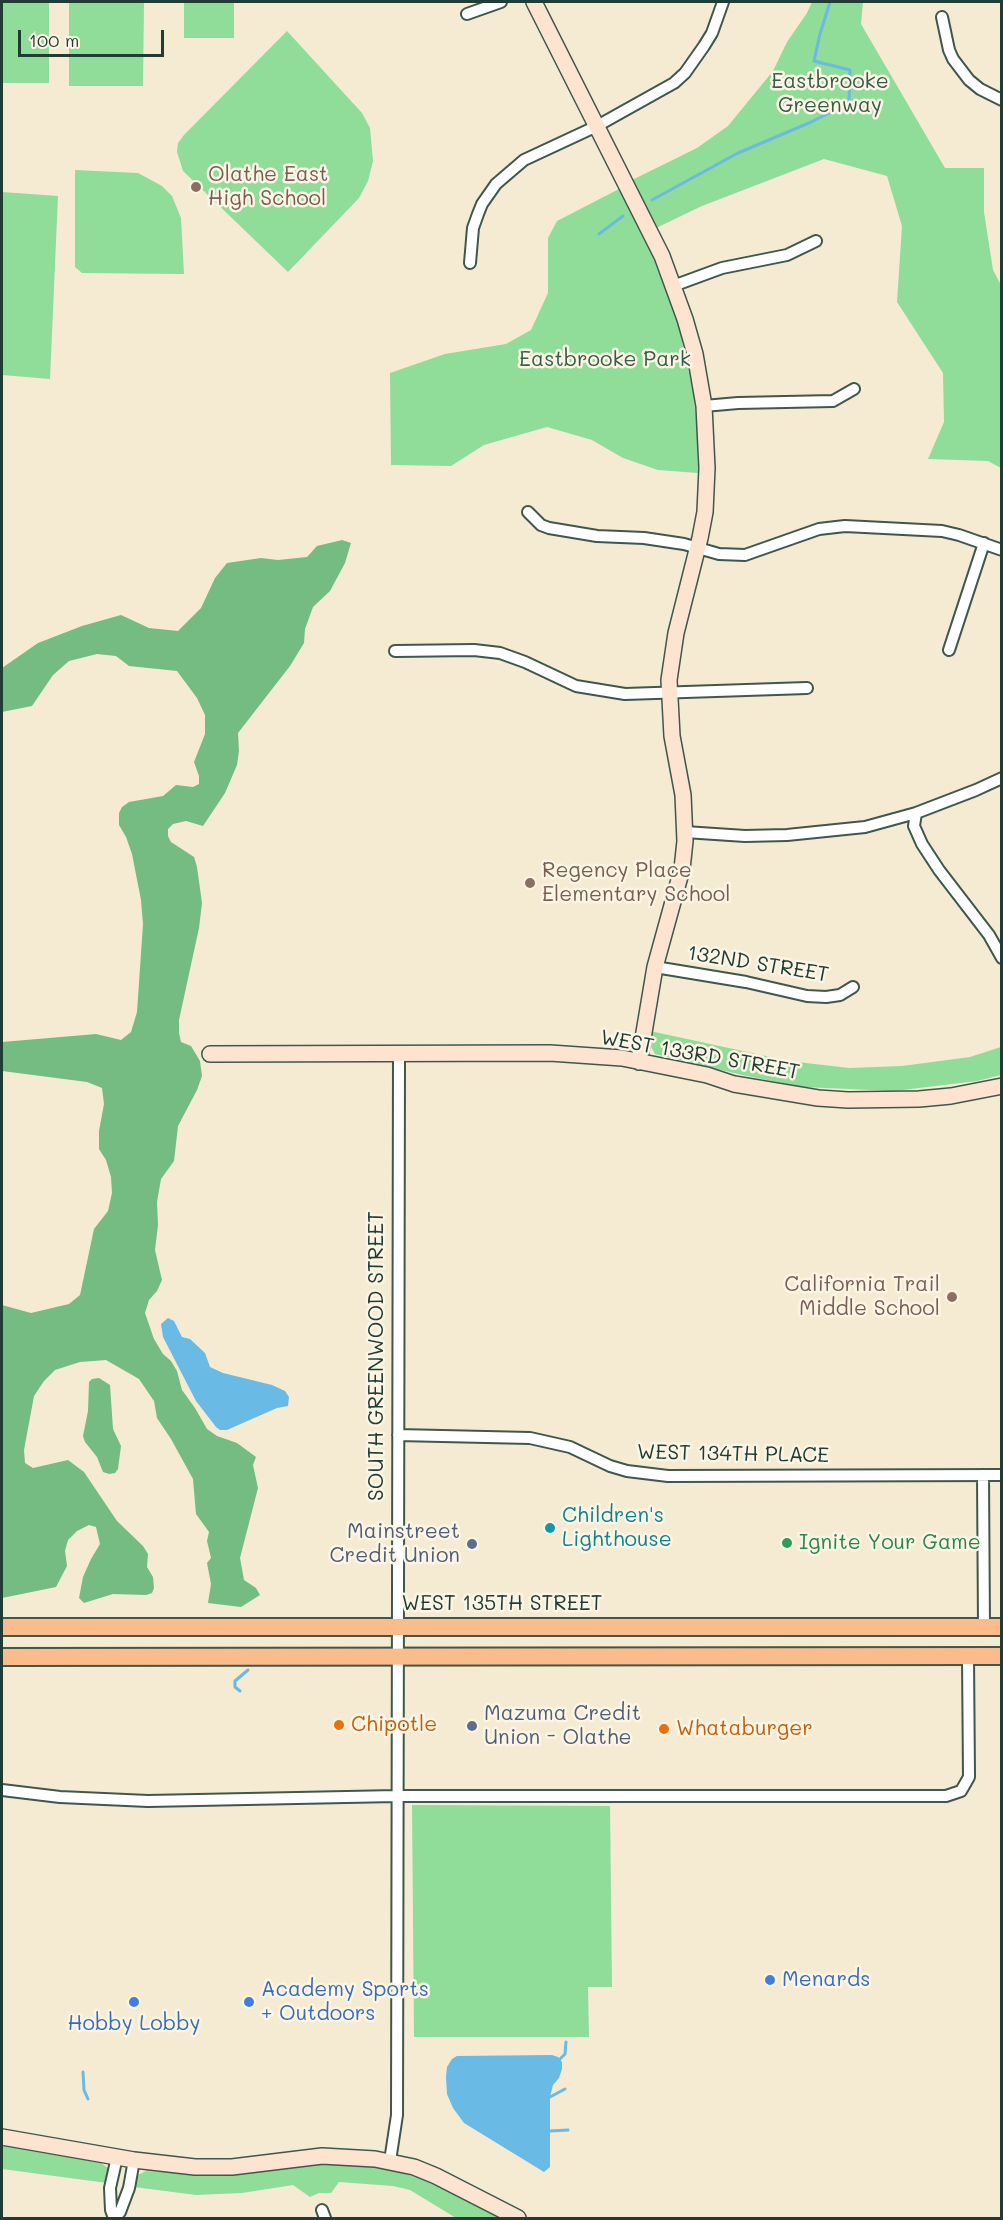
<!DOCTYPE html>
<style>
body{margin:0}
#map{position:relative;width:1003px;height:2220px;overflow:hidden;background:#f4ebd2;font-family:Mali,sans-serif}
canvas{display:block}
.frame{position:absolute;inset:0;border:3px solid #1f3d34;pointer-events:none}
.scale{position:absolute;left:18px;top:30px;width:146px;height:27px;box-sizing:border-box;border:3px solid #1f3d34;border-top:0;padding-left:8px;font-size:18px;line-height:21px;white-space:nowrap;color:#1f3d34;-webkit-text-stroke:4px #fcf5e5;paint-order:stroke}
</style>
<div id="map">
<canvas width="1003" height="2220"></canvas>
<div class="frame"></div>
<div class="scale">100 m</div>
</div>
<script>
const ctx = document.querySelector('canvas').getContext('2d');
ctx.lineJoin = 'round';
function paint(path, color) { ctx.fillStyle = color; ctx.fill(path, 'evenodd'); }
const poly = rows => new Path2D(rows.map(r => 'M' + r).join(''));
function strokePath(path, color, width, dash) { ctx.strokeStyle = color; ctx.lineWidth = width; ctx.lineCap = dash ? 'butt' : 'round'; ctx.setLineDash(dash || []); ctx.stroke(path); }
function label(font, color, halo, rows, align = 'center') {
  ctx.font = font + ' Mali,sans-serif'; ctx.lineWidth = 5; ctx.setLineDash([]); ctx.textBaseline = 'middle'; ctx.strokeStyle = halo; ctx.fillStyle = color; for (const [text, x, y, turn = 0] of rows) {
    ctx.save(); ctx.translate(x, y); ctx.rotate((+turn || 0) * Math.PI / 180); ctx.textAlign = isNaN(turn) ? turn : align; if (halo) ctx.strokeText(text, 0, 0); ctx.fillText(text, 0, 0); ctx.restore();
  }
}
paint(poly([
 [2,2,49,2,49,83,2,83],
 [69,2,144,2,143,86,69,86],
 [184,2,234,2,234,38,184,38],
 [812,2,863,2,861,24,945,168,984,168,984,212,993,270,1001,285,1001,468,988,461,928,459,944,422,943,373,897,302,902,226,887,176,824,159,702,206,656,228,632,180,697,148,728,126,773,71,787,42,807,13],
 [287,31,362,113,370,128,373,161,368,181,359,198,288,272,183,171,177,152,178,143,184,135],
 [75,170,138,173,162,186,172,196,181,218,184,274,82,273,75,267],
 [619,189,652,255,678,323,693,391,697,427,698,473,658,470,623,458,592,440,547,427,484,445,451,466,391,465,390,373,445,354,506,344,531,330,548,293,548,238,557,221],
 [2,192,58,196,50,379,2,375],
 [650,1031,789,1061,849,1068,902,1066,970,1057,1001,1047,1001,1075,977,1081,894,1091,803,1087,742,1075,655,1054,650,1045],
 [412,1805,610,1806,612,1987,588,1987,589,2037,414,2037],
 [2,2144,101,2163,108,2168,107,2183,2,2169],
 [343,2163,387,2169,416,2177,461,2196,498,2218,456,2218,410,2190,393,2186,339,2182,331,2193,319,2193,310,2197,293,2185,242,2193,196,2195,134,2187,138,2175,146,2171,219,2175,322,2164]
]), '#90dc99');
paint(poly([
 [342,540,351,543,345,563,330,591,313,607,305,629,304,643,290,666,238,733,239,751,237,765,225,793,203,826,186,821,173,824,168,829,168,836,171,842,194,857,197,867,202,903,199,928,179,1020,179,1033,181,1042,191,1046,200,1061,202,1076,197,1090,178,1126,174,1161,161,1179,157,1202,158,1225,155,1250,162,1280,157,1291,149,1300,145,1313,154,1339,163,1354,171,1361,177,1371,182,1390,195,1408,207,1429,217,1436,237,1443,256,1457,253,1465,258,1488,240,1558,244,1580,256,1588,260,1595,241,1607,208,1603,211,1584,207,1563,211,1558,207,1541,209,1532,196,1514,193,1479,171,1439,157,1418,154,1401,139,1379,106,1360,80,1362,55,1370,44,1381,34,1396,24,1450,25,1463,33,1468,68,1460,84,1472,117,1521,143,1546,148,1554,147,1567,153,1577,154,1588,152,1593,146,1595,113,1594,84,1603,79,1598,83,1577,91,1559,100,1544,96,1527,89,1525,77,1531,68,1540,65,1551,67,1566,56,1587,2,1598,2,1305,31,1313,69,1304,80,1295,94,1229,108,1211,112,1193,111,1177,106,1160,99,1149,99,1131,104,1104,102,1088,87,1082,2,1071,2,1042,96,1034,121,1040,131,1032,137,1012,143,924,141,900,132,854,126,837,119,825,119,813,122,807,129,802,163,796,176,785,193,787,199,784,199,776,194,762,205,734,205,715,197,698,177,671,129,666,116,656,97,654,69,661,53,675,32,706,2,712,2,668,38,643,82,626,121,615,149,628,178,631,201,608,215,578,227,563,261,558,278,560,307,557,317,546],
 [99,1378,110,1385,113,1429,121,1446,118,1469,115,1473,109,1474,103,1472,97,1457,85,1442,83,1436,88,1411,89,1382,92,1379]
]), '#74bc81');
paint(poly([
 [168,1318,174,1321,182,1337,190,1339,205,1353,210,1367,223,1373,272,1385,285,1391,289,1397,288,1406,277,1408,227,1430,220,1430,216,1427,196,1401,163,1337,161,1324],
 [552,2055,558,2057,562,2062,562,2069,559,2078,553,2085,550,2097,550,2167,544,2172,464,2123,453,2108,447,2094,446,2077,447,2067,452,2059,457,2056]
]), '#69bae4');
strokePath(poly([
 [652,200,738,153,809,123,849,103,850,70,814,61,820,34,830,2],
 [599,234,623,216],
 [240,1691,235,1687,235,1681,248,1670],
 [560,2059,565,2054,566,2042],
 [83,2072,84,2090,88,2099],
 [550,2097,565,2089],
 [550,2131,568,2130]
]), '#69bae4', 3);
const street = poly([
 [467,14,501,2],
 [942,17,949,50,953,59,969,80,980,89,1002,100],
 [470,263,473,228,478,214,482,204,496,184,524,160,597,126,674,83,685,73,704,46,712,33,723,2],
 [673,286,722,268,787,255,816,241],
 [704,406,738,403,833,401,854,389],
 [528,512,541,525,549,528,597,536,644,538,684,544,719,554,745,555,819,529,845,526,942,531,959,535,1002,550],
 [949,650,984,543],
 [395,651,474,650,500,653,525,662,576,686,625,694,807,688],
 [916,813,914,826,922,844,939,870,989,935,1002,958],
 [685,832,745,836,787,835,865,827,916,813,976,790,1002,778],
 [655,967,746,982,807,996,826,997,840,995,853,987],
 [398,1435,530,1438,570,1447,610,1466,627,1471,668,1476,1002,1475],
 [983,1475,984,1627],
 [2,1790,60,1797,148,1801,396,1796,946,1796,961,1791,969,1777,968,1657],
 [390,2161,397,2115,399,1055],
 [322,2210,325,2218],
 [114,2218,111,2210,110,2188,117,2157],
 [115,2218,120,2212,129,2188,134,2160]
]);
const secondary = poly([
 [534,2,662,256,685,319,695,354,704,406,707,468,705,512,700,538,676,633,669,680,672,736,683,795,685,841,682,869,655,967,639,1062],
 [210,1054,550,1053,622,1058,707,1075,734,1084,818,1098,848,1100,919,1099,951,1096,1002,1086],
 [2,2137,134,2160,195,2167,232,2167,322,2156,375,2159,414,2167,436,2176,518,2218]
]);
const primary = poly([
 [2,1627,1002,1627],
 [2,1657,1002,1656]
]);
strokePath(street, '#3f574c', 14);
strokePath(secondary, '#3f574c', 18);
strokePath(primary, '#3f574c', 20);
strokePath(street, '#fff', 10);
strokePath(secondary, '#fde4d0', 15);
strokePath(primary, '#f9bc8a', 16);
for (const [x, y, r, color] of [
 [196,187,6,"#8d6e63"],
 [530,883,6,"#8d6e63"],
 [952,1297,6,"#8d6e63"],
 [550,1528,6,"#0f9aa8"],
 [787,1543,6,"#2e9e5b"],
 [472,1544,6,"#5c6f8a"],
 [339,1725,6,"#e8710a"],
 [472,1726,6,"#5c6f8a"],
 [664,1729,6,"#e8710a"],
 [770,1980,6,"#3f7fe0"],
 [134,2002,6,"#3f7fe0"],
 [249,2002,6,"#3f7fe0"]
]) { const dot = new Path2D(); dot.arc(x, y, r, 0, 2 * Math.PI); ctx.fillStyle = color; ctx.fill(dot); strokePath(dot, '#fcf5e5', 2); }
label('21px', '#365d48', '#fcf5e5', [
 ["Eastbrooke",830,82],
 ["Greenway",830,106],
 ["Eastbrooke Park",605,360]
]);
label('21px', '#785e54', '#fcf5e5', [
 ["Olathe East",208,175],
 ["High School",208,199],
 ["Regency Place",542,871],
 ["Elementary School",542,895],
 ["California Trail",940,1285,"right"],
 ["Middle School",940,1309,"right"]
], 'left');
label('21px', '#1f3d34', '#fcf5e5', [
 ["132ND STREET",758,964,9],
 ["WEST 133RD STREET",700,1055,10],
 ["SOUTH GREENWOOD STREET",377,1356,-90],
 ["WEST 134TH PLACE",733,1454,1],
 ["WEST 135TH STREET",502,1604]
]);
label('21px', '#0d838f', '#fcf5e5', [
 ["Children's",562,1516],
 ["Lighthouse",562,1540]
], 'left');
label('21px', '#4e5e75', '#fcf5e5', [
 ["Mainstreet",460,1532],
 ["Credit Union",460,1556],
 ["Mazuma Credit",484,1714,"left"],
 ["Union - Olathe",484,1738,"left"]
], 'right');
label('21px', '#27864d', '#fcf5e5', [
 ["Ignite Your Game",799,1543]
], 'left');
label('21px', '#c56008', '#fcf5e5', [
 ["Chipotle",351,1725],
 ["Whataburger",676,1729]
], 'left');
label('21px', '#366cbe', '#fcf5e5', [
 ["Menards",782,1980],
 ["Academy Sports",261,1990],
 ["+ Outdoors",261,2014],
 ["Hobby Lobby",134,2024,"center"]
], 'left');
</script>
